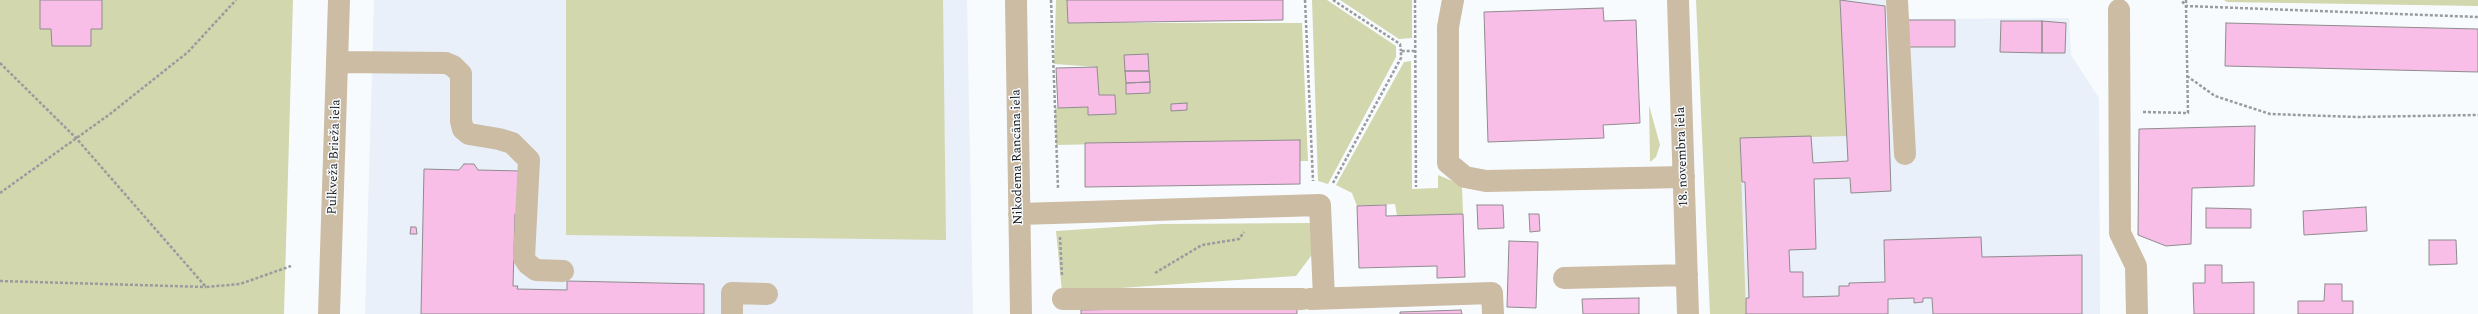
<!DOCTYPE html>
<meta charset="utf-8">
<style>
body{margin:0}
canvas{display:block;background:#f8fbfe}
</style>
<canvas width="2478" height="314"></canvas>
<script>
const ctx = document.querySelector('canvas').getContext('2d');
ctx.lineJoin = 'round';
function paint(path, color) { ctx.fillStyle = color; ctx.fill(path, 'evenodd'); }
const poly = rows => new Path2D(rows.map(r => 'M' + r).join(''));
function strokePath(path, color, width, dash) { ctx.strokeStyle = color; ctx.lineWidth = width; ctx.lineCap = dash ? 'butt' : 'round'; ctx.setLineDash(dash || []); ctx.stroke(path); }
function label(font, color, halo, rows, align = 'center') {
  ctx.font = font + ' Spectral,serif'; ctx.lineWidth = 3; ctx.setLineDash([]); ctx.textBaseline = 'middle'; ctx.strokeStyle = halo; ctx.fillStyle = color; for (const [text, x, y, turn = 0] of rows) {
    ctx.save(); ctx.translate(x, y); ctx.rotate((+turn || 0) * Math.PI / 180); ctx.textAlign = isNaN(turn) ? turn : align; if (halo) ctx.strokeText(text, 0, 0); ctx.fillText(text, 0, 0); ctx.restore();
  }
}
paint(poly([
 [374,0,967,0,973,314,365,314],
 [1721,0,1889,0,1889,19,2069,18,2071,55,2099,98,2100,314,1732,314]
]), '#e9f0f9');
paint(poly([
 [0,0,293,0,284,314,0,314],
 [566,0,943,0,946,240,566,235],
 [1056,0,1067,0,1068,23,1302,23,1308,161,1300,161,1299,140,1056,145,1055,108,1088,107,1089,115,1116,114,1115,95,1099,95,1097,67,1054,64],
 [1312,0,1327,0,1396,46,1396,57,1328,184,1318,181],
 [1340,0,1412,0,1412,38,1399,39],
 [1696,0,1840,0,1847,136,1740,139,1746,314,1710,314],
 [2224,0,2478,0,2478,6,2227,2],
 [1411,61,1412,189,1438,188,1438,175,1462,185,1463,214,1397,216,1395,204,1357,206,1352,193,1336,185,1404,62],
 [1649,105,1660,145,1656,157,1650,162],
 [1310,223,1314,252,1296,276,1062,292,1056,231,1161,224]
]), '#d2d7ae');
const building = poly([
 [40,0,102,0,102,29,91,29,91,46,52,46,51,29,40,29,40,0],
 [1067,0,1283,0,1283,20,1068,23,1067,0],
 [1840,0,1885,6,1891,191,1851,193,1850,178,1814,179,1816,249,1789,250,1790,272,1803,272,1803,297,1839,296,1839,286,1849,286,1849,283,1885,282,1884,240,1981,237,1982,257,2082,255,2082,314,1933,314,1932,298,1923,298,1923,302,1914,303,1914,298,1888,299,1888,314,1746,314,1746,298,1749,298,1745,182,1742,182,1740,138,1811,136,1813,163,1848,161,1840,0],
 [1603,8,1604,21,1636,20,1640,123,1603,125,1604,138,1488,142,1484,12,1603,8],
 [1905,20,1955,20,1955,47,1904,47,1905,20],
 [2001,21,2042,21,2042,53,2000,52,2001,21],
 [2042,21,2066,23,2065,53,2042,53,2042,21],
 [2226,23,2478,29,2478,72,2225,66,2226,23],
 [1148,54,1149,71,1125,71,1124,55,1148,54],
 [1097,67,1099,95,1115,95,1116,114,1088,115,1088,107,1058,108,1056,68,1097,67],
 [1125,71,1149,71,1150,82,1126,83,1125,71],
 [1150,82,1150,93,1126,94,1126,83,1150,82],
 [1187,103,1187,110,1171,111,1171,104,1187,103],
 [2255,126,2254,186,2192,188,2191,244,2166,246,2138,235,2139,129,2255,126],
 [1300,140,1300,184,1085,187,1085,143,1300,140],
 [464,164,474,164,478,170,520,171,519,214,515,214,513,286,518,286,517,289,567,290,567,281,704,284,704,314,421,314,424,169,459,170,464,164],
 [1386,205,1386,216,1463,214,1465,277,1437,278,1437,266,1359,268,1357,206,1386,205],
 [1477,205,1503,205,1504,228,1478,229,1477,205],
 [2366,207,2367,231,2304,235,2303,211,2366,207],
 [2206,208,2251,209,2251,228,2206,228,2206,208],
 [1529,214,1539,214,1540,231,1530,232,1529,214],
 [411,227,416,227,417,234,410,234,411,227],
 [2429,240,2456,240,2457,264,2429,265,2429,240],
 [1509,241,1538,242,1536,308,1507,307,1509,241],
 [2205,265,2222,265,2222,283,2254,282,2254,314,2194,314,2193,283,2205,283,2205,265],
 [2325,284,2342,284,2342,301,2353,301,2353,314,2298,314,2298,301,2324,301,2325,284],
 [1639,298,1639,314,1583,314,1582,299,1639,298],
 [1297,306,1297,314,1081,314,1081,310,1297,306],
 [1461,310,1462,314,1400,314,1400,312,1461,310]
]);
paint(building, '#f8bee7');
strokePath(building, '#8f8c8e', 1);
strokePath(poly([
 [1051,0,1058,188],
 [1305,0,1313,181],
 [1333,0,1400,44,1401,51],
 [1415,0,1416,187],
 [2186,0,2186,6,2478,17],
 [0,63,76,138,206,287,240,284,291,266],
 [2187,76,2215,96,2270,114,2357,117,2478,115],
 [2143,112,2188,113,2186,6,2181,0],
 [1333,183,1401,58,1401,51,1415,51],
 [0,193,110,114,188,52,236,0],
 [1060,237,1062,276],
 [1155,273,1202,245,1239,239,1244,232],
 [0,281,206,287]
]), '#999b9e', 2.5, [3, 2]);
strokePath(poly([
 [1016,0,1021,314],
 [1453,0,1448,27,1448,163,1465,177,1486,181,1684,177],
 [1678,0,1688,314],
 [1897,0,1905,154],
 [2119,10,2120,233,2136,266,2137,314],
 [338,62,446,63,453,66,461,74,461,121,463,129,469,134,499,139,512,143,529,160,524,258,528,264,536,270,563,271],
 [1019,214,1320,205,1324,298],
 [1564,278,1687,275],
 [1063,299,1302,299],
 [1310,299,1492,293,1493,314],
 [329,314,339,0],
 [732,314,732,293,767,294]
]), '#ccbca3', 22);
label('13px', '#171819', '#f8fbfe', [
 ["Pulkveža Brieža iela",335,157,-88],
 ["Nikodema Rancāna iela",1018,157,-91],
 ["18. novembra iela",1683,157,-92]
]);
</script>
